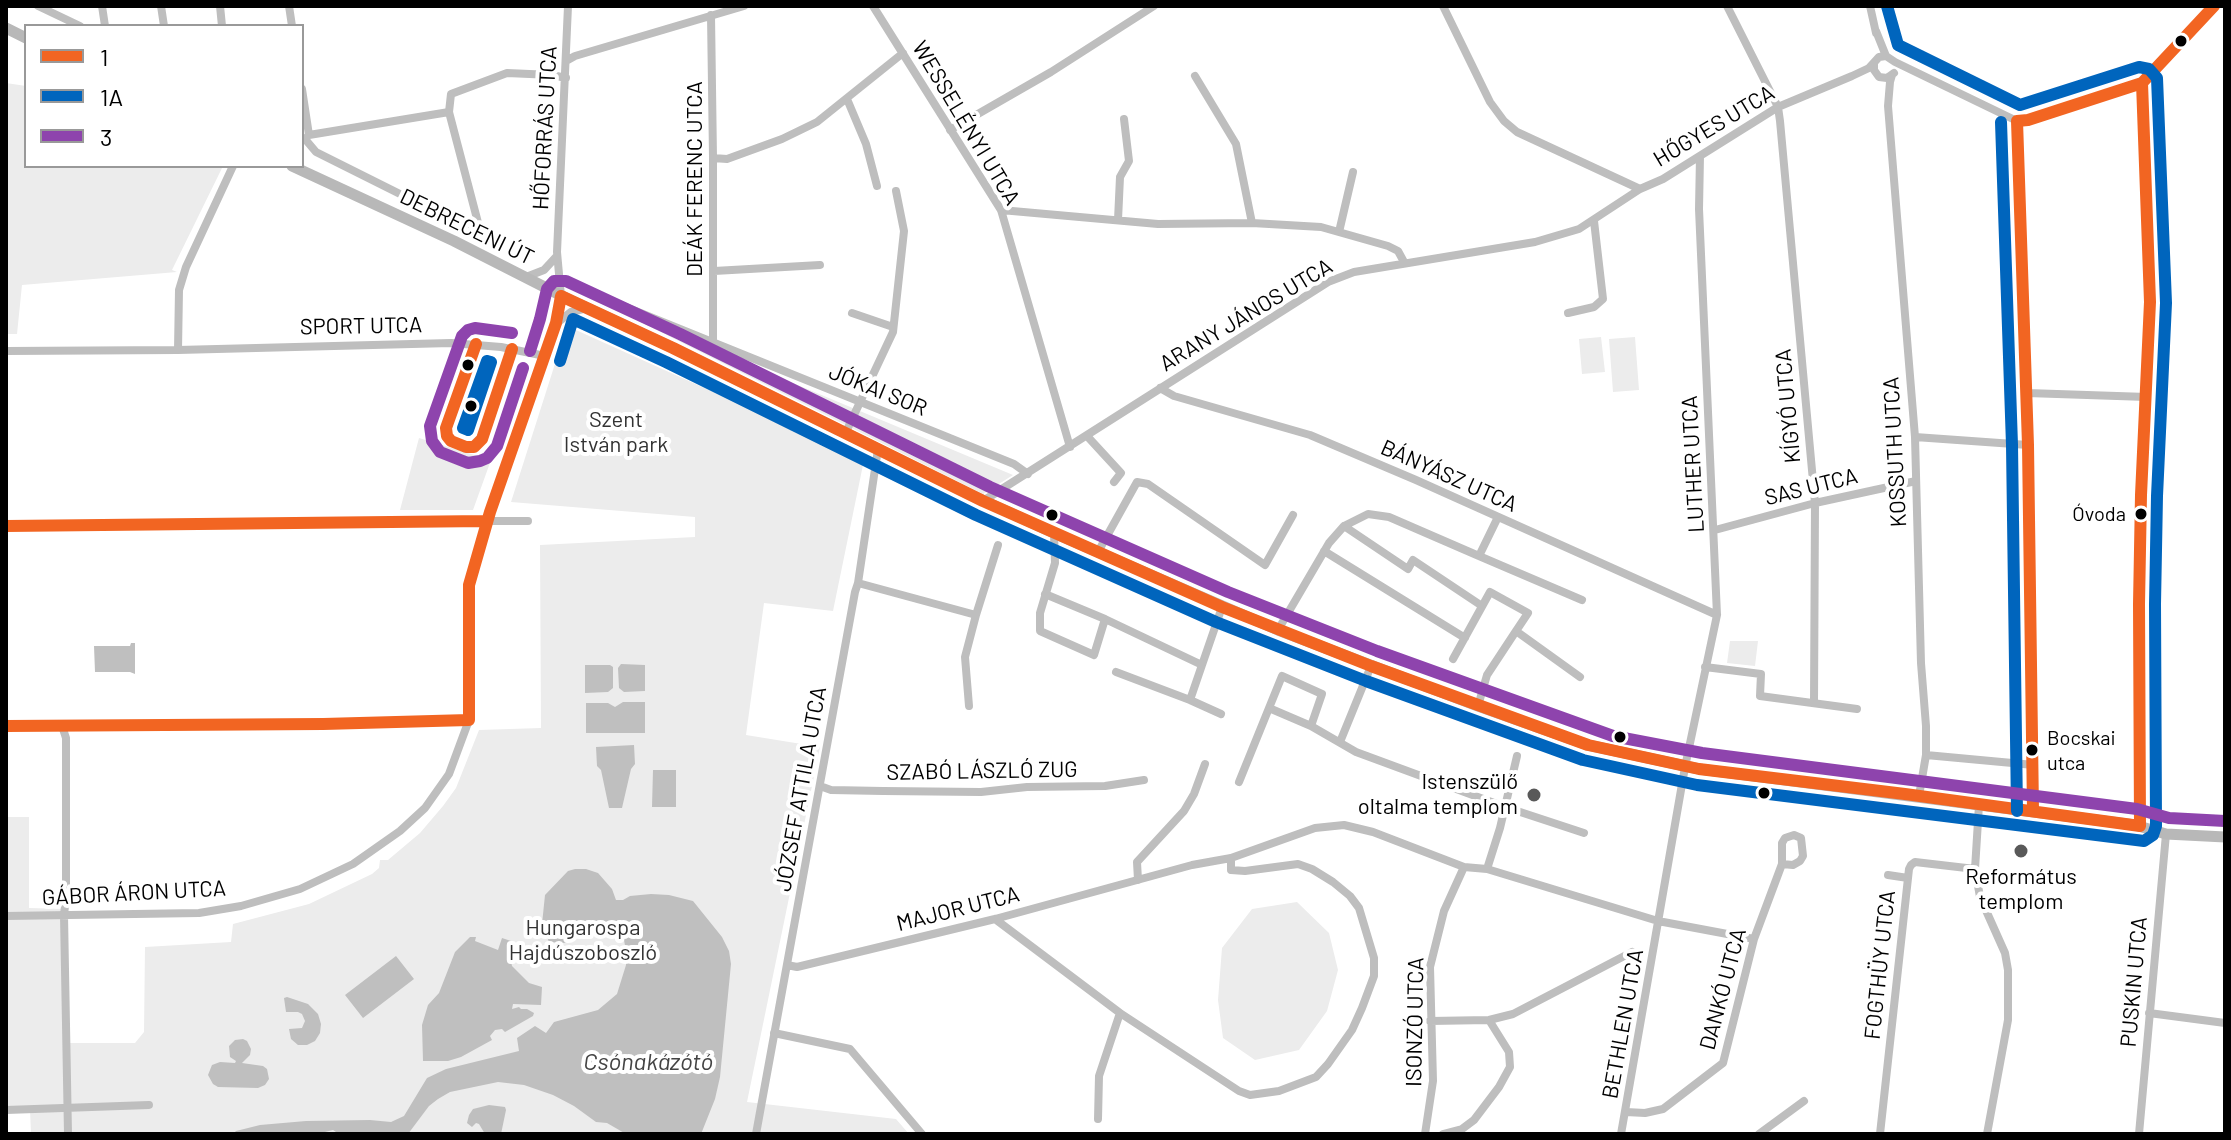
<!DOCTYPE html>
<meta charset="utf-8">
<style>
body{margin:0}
#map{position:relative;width:2231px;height:1140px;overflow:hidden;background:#fff;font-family:Barlow,sans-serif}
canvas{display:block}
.frame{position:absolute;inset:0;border:8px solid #000;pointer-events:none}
.legend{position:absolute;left:24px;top:24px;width:280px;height:144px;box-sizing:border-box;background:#fff;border:2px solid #999;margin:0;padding:10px 14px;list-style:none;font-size:24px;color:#000}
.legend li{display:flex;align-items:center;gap:16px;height:40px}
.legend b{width:40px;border:2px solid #999}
</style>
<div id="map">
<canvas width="2231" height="1140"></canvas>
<div class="frame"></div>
<ul class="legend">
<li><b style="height:10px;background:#f26522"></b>1</li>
<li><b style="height:10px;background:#0065bd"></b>1A</li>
<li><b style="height:10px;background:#8e44ad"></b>3</li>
</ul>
</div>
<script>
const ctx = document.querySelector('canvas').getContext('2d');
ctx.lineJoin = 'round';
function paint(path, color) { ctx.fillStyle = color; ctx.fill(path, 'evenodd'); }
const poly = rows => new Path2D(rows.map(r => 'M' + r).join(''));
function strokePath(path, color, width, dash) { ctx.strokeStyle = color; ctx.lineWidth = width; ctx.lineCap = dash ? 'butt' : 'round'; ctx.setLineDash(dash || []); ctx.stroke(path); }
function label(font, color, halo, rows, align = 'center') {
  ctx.font = font + ' Barlow,sans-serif'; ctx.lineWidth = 8; ctx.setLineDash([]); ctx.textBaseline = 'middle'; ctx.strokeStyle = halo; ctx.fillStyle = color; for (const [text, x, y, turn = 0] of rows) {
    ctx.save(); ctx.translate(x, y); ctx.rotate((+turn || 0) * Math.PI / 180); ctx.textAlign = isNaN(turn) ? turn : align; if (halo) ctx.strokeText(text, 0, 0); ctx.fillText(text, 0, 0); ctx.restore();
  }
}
paint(poly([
 [6,83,26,86,26,166,223,166,172,270,177,272,22,285,17,334,6,334],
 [611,307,1013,475,983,494],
 [567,326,864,460,833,611,764,603,746,735,820,747,747,1102,896,1119,909,1134,31,1134,30,1109,6,1109,6,817,29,817,29,908,66,909,66,1043,135,1043,144,1032,145,947,231,942,233,924,309,904,372,874,379,868,380,860,388,860,420,833,443,806,456,788,479,730,541,728,540,545,695,537,695,517,511,502],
 [1601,337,1605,372,1582,374,1579,339],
 [1635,337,1639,390,1613,392,1609,339],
 [419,438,491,460,473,510,400,510],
 [1730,641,1758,641,1755,666,1727,663],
 [1297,902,1329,933,1338,970,1327,1011,1299,1050,1255,1060,1223,1038,1218,1000,1222,948,1252,909]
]), '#ececec');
paint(poly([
 [131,643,135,643,135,674,130,672,95,672,94,646,130,646],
 [621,664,645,665,645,691,624,692,619,688,618,668],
 [585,665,610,665,613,667,613,688,608,692,585,693],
 [623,702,645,702,645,733,586,733,586,703,608,703,615,707],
 [634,745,635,764,631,769,622,808,609,808,601,770,597,766,596,747],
 [653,770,676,770,676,807,652,807],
 [575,869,586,869,598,873,612,889,616,900,623,900,630,896,651,894,669,895,693,901,722,937,729,951,731,964,720,1077,715,1099,701,1134,626,1134,607,1123,596,1122,574,1106,553,1095,524,1085,498,1082,450,1092,438,1099,429,1106,408,1134,339,1134,333,1130,317,1134,233,1134,236,1131,260,1125,306,1121,370,1120,391,1122,404,1116,427,1078,446,1069,519,1051,517,1038,535,1026,546,1033,554,1022,598,1010,617,994,626,965,626,951,624,940,614,928,604,926,594,927,582,936,564,943,549,942,542,924,545,895,568,871],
 [470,937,476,937,475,941,498,950,502,938,511,941,508,948,512,966,529,983,542,987,541,1005,513,1004,512,1009,519,1007,521,1009,527,1009,534,1013,533,1016,505,1032,502,1029,495,1030,490,1036,492,1040,461,1057,448,1061,423,1061,422,1025,428,1005,439,993,455,952],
 [396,956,414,979,363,1018,345,995],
 [287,997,308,1004,318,1014,321,1024,320,1033,315,1041,307,1045,298,1045,291,1039,289,1029,302,1028,305,1021,302,1014,298,1012,286,1012,284,998],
 [243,1039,247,1041,251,1049,250,1055,242,1063,263,1066,267,1069,269,1079,265,1085,258,1088,218,1087,213,1084,208,1075,212,1065,220,1062,235,1063,236,1061,230,1057,229,1046,235,1040],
 [489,1105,505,1107,506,1110,501,1134,485,1134,479,1124,476,1123,472,1127,467,1123,469,1115,473,1109]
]), '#bfbfbf');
strokePath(poly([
 [38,6,80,26],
 [102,6,105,26],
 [161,6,164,26],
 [220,6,222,26],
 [289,6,292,26],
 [873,6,1001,210,1070,447],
 [1443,6,1490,102,1504,121,1517,132,1640,189],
 [1727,6,1778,107,1780,121,1815,503,1814,703],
 [1870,6,1876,33],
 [711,15,713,158,713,342],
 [1876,31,1886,56,1895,62,2017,121,2028,120,2142,83],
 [566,61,575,56,744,6],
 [1874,64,1874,70,1879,77,1887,78,1894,73],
 [1892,75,1890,82,1888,106,1915,437,1921,663,1926,726,1926,755,1919,796],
 [1195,76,1236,144,1252,223],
 [302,89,309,135,306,138],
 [847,99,866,144,877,186],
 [2017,121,2028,445,2033,811],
 [950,130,1051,72,1154,6],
 [309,135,449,112],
 [305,139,316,152,488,238],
 [713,158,727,159,782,139,817,122,903,53],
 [1001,210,1158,224,1252,223,1321,227,1388,246,1398,251,1404,262],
 [1118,220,1120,177,1129,161,1124,119],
 [1339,232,1353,172],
 [481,234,449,112,451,94,507,73,552,75,566,78],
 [714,271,820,265],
 [526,277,544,270,556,257],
 [596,295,1014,464,1028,474],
 [852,313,893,327],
 [1568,313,1594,307,1603,299,1594,221],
 [557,323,571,312,587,308],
 [178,350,179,290,186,267,233,166],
 [6,351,178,350,451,343,501,347,545,356],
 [1160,388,1174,396,1310,435,1416,480,1717,615],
 [2027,393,2147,397],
 [845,434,893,332,904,231,896,191],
 [1087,436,1121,473,1114,482],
 [1915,437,2028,445],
 [983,501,1328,282,1354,272,1535,242,1579,229,1640,189,1663,179,1778,107,1852,76,1869,68,1879,57,1886,56],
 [1498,517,1479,556,1582,600],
 [6,526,370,521,528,521],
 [1344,526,1408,569,1413,560,1482,606],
 [1715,530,1815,503,1916,481],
 [1054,533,1055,563,1040,613,1040,631,1094,655,1105,619,1202,665,1222,607],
 [1324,551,1465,638],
 [1098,552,1137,482,1148,484,1265,565,1293,515],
 [858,583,976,615,998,545],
 [1045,594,1105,619],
 [1278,630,1329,543,1344,526,1368,514,1389,517,1479,556],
 [1453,659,1490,592,1528,613,1516,631],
 [1705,667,1761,674,1760,696,1857,709],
 [1116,672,1190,700,1202,665],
 [1190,700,1221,714],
 [969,706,965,657,976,615],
 [1478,706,1487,675,1516,631,1580,677],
 [1269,708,1311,726,1356,752,1505,807,1584,833],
 [6,726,323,724,469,720],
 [62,726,66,738,66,897,64,915,68,1134],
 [1340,742,1371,666],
 [1926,755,2034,765],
 [1239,782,1282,676,1322,694,1311,726],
 [820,786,831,790,883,791,981,792,1027,787,1105,786,1144,780],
 [1979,805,1975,869,1980,897,2005,953,2008,970,2008,1020,1987,1134],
 [2140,826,2139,604,2141,495,2150,302,2142,83,2214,6],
 [1487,869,1500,828,1517,756],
 [1888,875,1908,878],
 [1138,880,1137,862,1184,811,1194,794,1205,764],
 [6,916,199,913,241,906,300,889,353,864,400,831,425,808,449,774,469,720,468,616,469,585,490,512,556,323,559,309,561,296,557,252,568,6],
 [995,919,1120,1013,1239,1091,1250,1095,1279,1091,1316,1077,1328,1064,1352,1030,1362,1008,1374,976,1374,958,1359,908,1350,896,1333,882,1312,869,1298,864,1245,871,1231,870,1231,858],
 [787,965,797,967,995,919,1192,865,1231,858,1315,828,1344,825,1373,832,1464,867,1487,869,1658,921,1754,939],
 [2149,1013,2225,1023],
 [1430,1021,1489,1020,1513,1014,1632,952],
 [774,1033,850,1049,922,1134],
 [6,1110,149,1105],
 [1626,1112,1645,1113,1663,1109,1723,1063,1754,939,1782,864,1793,865,1800,861,1803,856,1801,838,1794,835,1785,838,1782,843,1782,864],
 [1098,1119,1099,1076,1120,1013],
 [756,1134,855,592,858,583,878,449],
 [1425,1134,1433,1081,1430,967,1444,911,1464,867],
 [1443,1134,1462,1129,1474,1120,1499,1087,1510,1067,1509,1052,1489,1020],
 [1621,1134,1685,767,1717,615,1699,209,1700,156],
 [1759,1134,1804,1101],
 [1880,1134,1909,869,1911,865,1915,862,1975,869],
 [2139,1134,2166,834]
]), '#bebebe', 8);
strokePath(poly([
 [6,28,26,38],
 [292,166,454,241,570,300,673,348,969,494,1054,533,1278,630,1478,706,1588,745,1699,769,2135,825,2166,834,2225,837]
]), '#b8b8b8', 11);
strokePath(poly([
 [476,344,446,428,447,436,451,441,466,447,474,447,482,439,512,349],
 [6,526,487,521],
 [6,726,323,724,469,720,469,585,490,512,556,323,561,296,673,348,983,501,1222,607,1371,666,1588,745,1699,769,1905,794,2140,826,2139,604,2141,495,2150,302,2142,83,2214,6],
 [2033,811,2028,445,2017,121,2028,120,2142,83]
]), '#f26522', 12);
strokePath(poly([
 [2001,122,2012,445,2017,811],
 [487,361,491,362,468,430,463,428,487,361],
 [560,361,573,319,666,362,976,515,1216,622,1366,681,1583,760,1697,785,2144,841,2153,835,2156,826,2155,604,2157,496,2166,303,2157,78,2149,69,2139,67,2020,105,1898,45,1887,6]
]), '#0065bd', 12);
strokePath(poly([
 [512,333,475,328,468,330,462,336,430,426,432,441,440,452,468,463,480,461,487,458,497,446,523,368],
 [530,351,540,319,547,289,554,281,566,281,680,334,990,487,1228,592,1377,651,1613,736,1702,753,2137,809,2169,818,2225,821]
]), '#8e44ad', 12);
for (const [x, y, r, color] of [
 [2181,41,7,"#000"],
 [468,365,7,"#000"],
 [471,406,7,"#000"],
 [2141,514,7,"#000"],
 [1052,515,7,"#000"],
 [1620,737,7,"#000"],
 [2032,750,7,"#000"],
 [1764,793,7,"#000"],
 [1534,795,8,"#595959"],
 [2021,851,8,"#595959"]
]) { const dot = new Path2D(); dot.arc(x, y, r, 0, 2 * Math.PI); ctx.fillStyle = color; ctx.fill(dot); strokePath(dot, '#fff', 3); }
label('20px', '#000', '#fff', [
 ["Óvoda",2126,514],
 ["Bocskai",2047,738,"left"],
 ["utca",2047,763,"left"]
], 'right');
label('22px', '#000', '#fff', [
 ["WESSELÉNYI UTCA",966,123,59],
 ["HŐGYES UTCA",1714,126,-31],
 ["HŐFORRÁS UTCA",545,128,-87],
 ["DEÁK FERENC UTCA",695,179,-90],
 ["DEBRECENI ÚT",467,227,26],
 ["ARANY JÁNOS UTCA",1246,315,-31],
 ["SPORT UTCA",361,326,-1],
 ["JÓKAI SOR",878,390,22],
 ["KÍGYÓ UTCA",1788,406,-95],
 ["KOSSUTH UTCA",1895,452,-93],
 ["LUTHER UTCA",1693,464,-93],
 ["BÁNYÁSZ UTCA",1449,476,24],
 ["SAS UTCA",1811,487,-14],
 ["SZABÓ LÁSZLÓ ZUG",982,771,-1],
 ["JÓZSEF ATTILA UTCA",801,789,-80],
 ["GÁBOR ÁRON UTCA",134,893,-3],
 ["MAJOR UTCA",958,909,-14],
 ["FOGTHÜY UTCA",1880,965,-84],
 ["PUSKIN UTCA",2134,982,-85],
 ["DANKÓ UTCA",1723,989,-75],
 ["ISONZÓ UTCA",1415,1022,-89],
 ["BETHLEN UTCA",1623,1024,-80]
]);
label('22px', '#333', '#fff', [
 ["Szent",616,420],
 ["István park",616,445],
 ["Hungarospa",583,928],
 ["Hajdúszoboszló",583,953]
]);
label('22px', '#000', '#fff', [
 ["Istenszülő",1518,782],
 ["oltalma templom",1518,807],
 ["Református",2021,877,"center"],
 ["templom",2021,902,"center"]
], 'right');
label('italic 24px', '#444', '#fff', [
 ["Csónakázótó",648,1062]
]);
</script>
